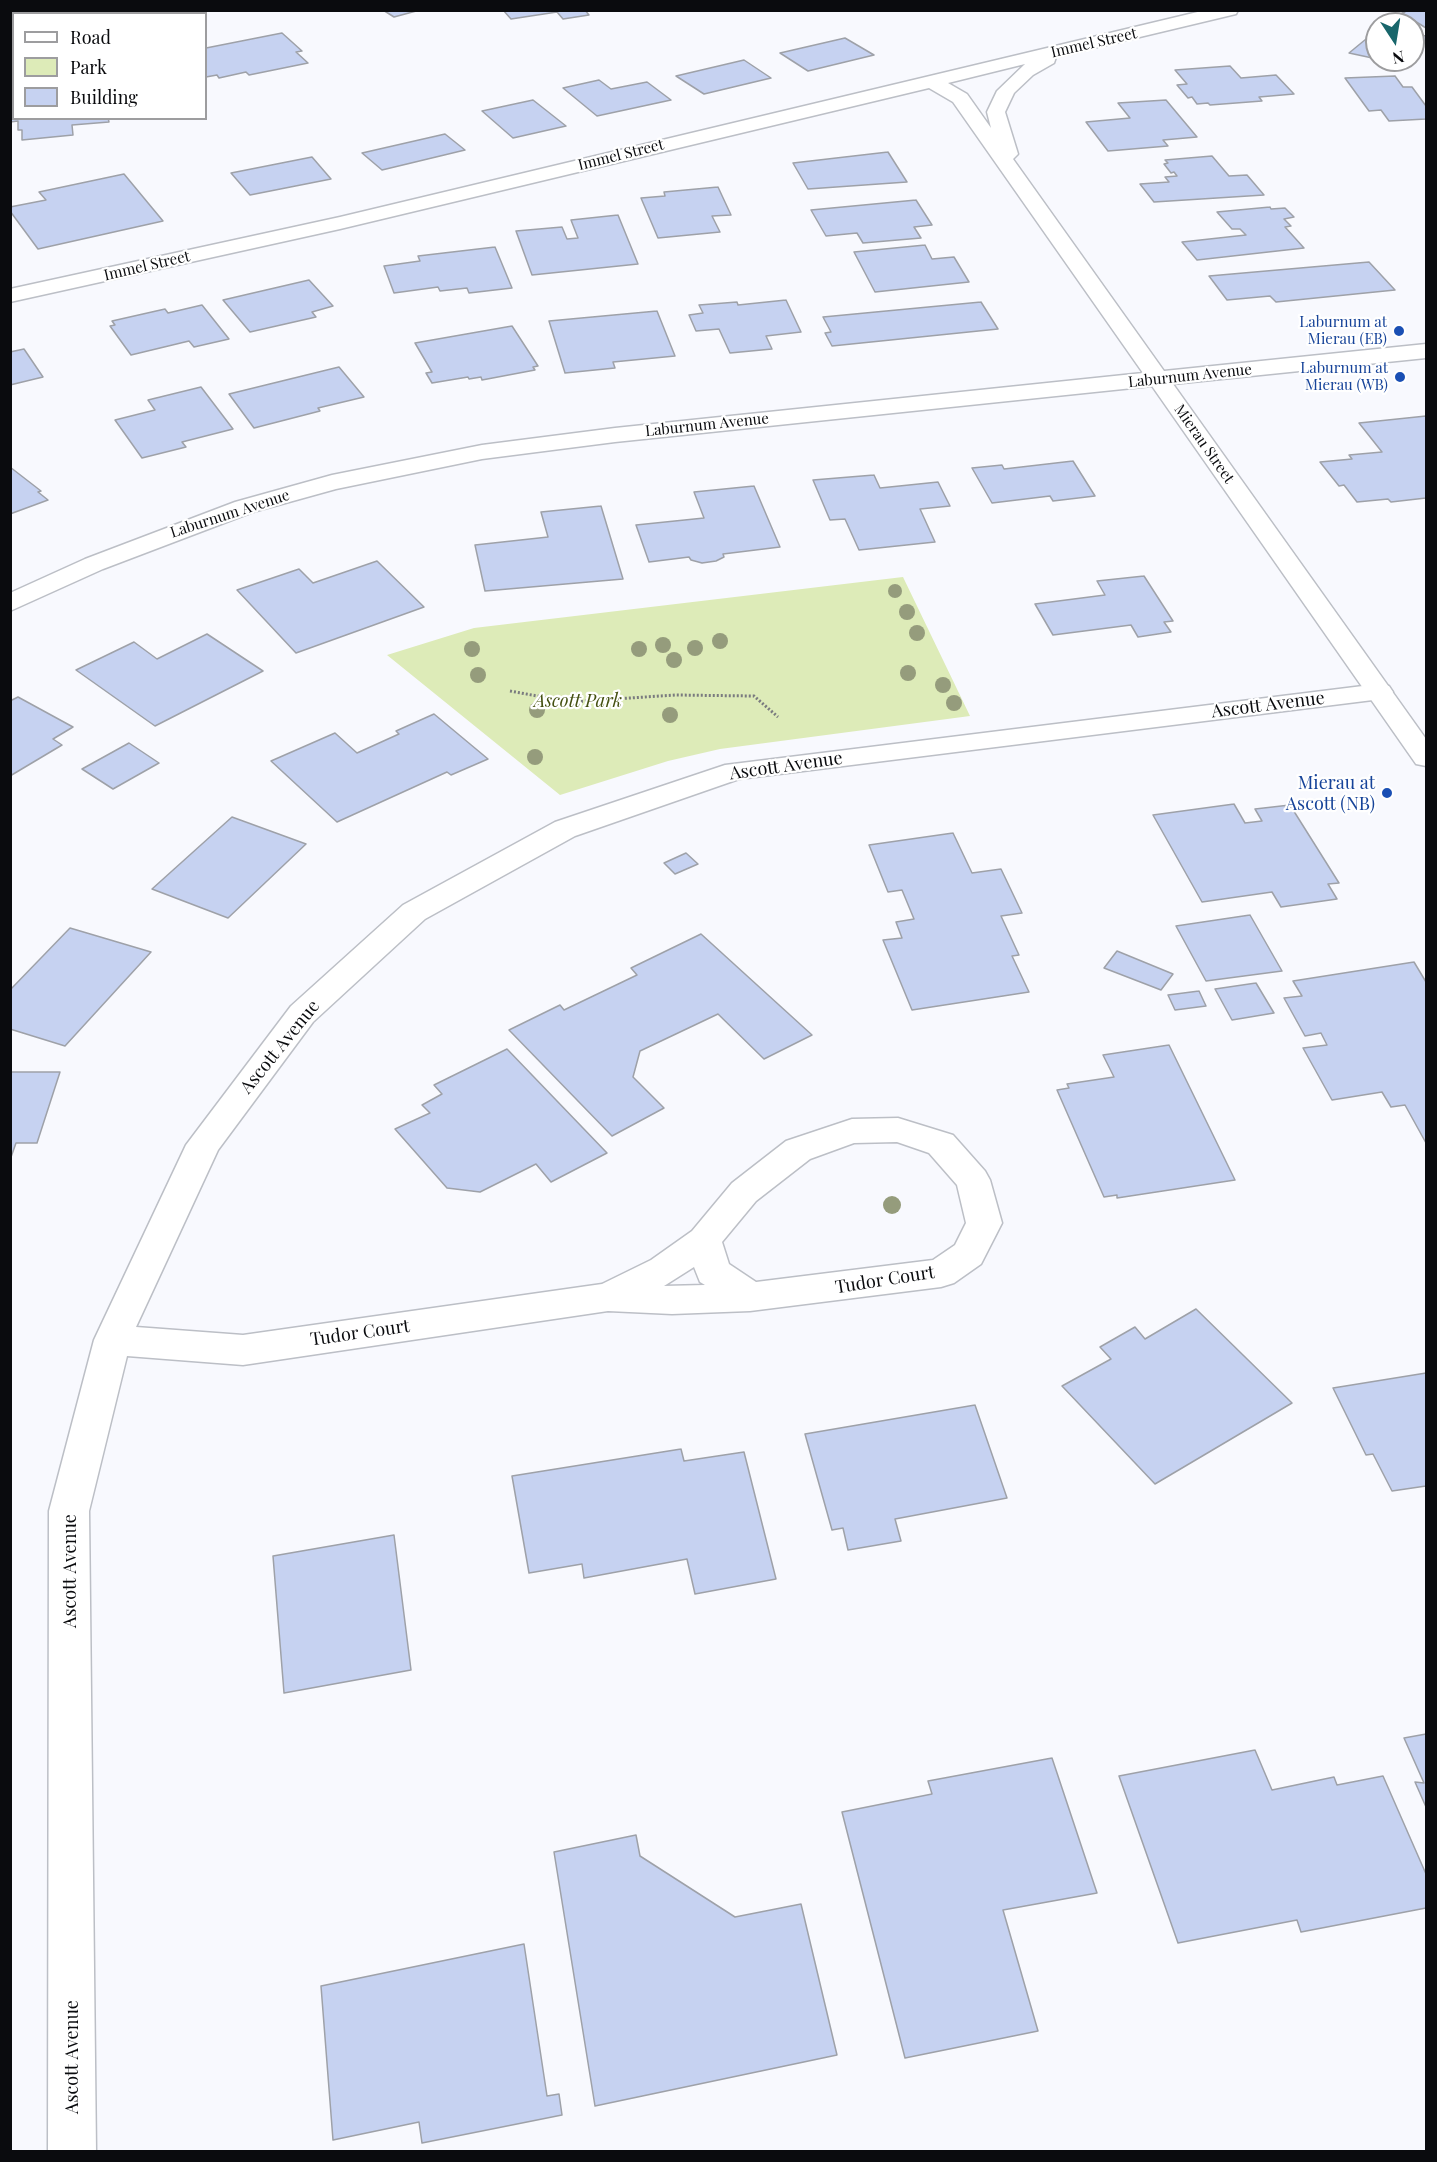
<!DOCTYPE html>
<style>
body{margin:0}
#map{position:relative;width:1437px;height:2162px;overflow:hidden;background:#f8f9fe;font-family:"Playfair Display",serif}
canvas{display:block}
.frame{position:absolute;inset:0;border:12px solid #0a0b0e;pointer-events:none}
.legend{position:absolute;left:12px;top:12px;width:195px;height:108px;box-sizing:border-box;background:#fff;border:2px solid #9d9d9f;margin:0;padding:8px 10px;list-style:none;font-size:18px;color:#0a0b0e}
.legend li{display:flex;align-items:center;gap:12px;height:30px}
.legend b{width:30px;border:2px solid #9d9d9f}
.north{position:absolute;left:1365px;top:12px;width:60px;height:60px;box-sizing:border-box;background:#fff;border:2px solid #9d9d9f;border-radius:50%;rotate:168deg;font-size:16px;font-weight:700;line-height:24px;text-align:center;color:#0a0b0e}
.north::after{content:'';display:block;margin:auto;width:21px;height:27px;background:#18666b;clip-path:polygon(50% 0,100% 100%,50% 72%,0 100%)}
</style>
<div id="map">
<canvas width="1437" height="2162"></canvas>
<div class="frame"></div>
<ul class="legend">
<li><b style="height:8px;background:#fff"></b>Road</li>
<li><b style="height:16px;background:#ddebb8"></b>Park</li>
<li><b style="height:16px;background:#c6d2f1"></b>Building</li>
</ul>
<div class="north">N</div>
</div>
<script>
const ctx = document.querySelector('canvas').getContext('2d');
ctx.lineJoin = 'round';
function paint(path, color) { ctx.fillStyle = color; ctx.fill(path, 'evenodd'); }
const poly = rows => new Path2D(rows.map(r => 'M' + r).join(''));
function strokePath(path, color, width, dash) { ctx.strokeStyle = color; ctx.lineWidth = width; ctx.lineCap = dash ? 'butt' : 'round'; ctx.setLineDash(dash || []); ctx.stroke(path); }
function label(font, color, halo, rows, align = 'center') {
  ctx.font = font + ' "Playfair Display",serif'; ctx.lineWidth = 4.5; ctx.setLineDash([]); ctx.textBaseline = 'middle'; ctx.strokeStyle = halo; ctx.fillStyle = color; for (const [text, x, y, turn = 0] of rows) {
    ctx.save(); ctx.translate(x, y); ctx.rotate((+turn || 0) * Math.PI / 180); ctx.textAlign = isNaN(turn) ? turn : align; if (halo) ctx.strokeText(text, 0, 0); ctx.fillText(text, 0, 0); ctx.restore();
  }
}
paint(poly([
 [903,577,970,716,720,749,668,761,560,795,387,655,474,628]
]), '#ddebb8');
const building = poly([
 [383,10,420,10,394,17,383,10],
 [503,10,585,10,589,15,563,19,557,12,511,19,503,10],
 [1402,10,1426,10,1426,28,1402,13,1405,12,1402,10],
 [1377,30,1377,59,1349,53,1377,30],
 [282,33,302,51,296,52,308,63,249,75,246,72,219,78,217,75,206,77,206,48,282,33],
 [1413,34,1426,36,1426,40,1413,51,1413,34],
 [845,38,874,55,808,71,780,53,845,38],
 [744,60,771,78,704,94,676,76,744,60],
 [1230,66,1241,78,1276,75,1294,94,1259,97,1262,101,1210,105,1208,103,1197,104,1192,97,1188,98,1177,85,1187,84,1175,70,1230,66],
 [1395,76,1403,87,1412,87,1426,106,1426,119,1389,121,1381,110,1369,111,1345,78,1395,76],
 [599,80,611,89,647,82,671,100,597,116,563,88,599,80],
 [10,94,14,94,14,118,108,118,109,122,72,125,73,135,22,140,22,130,18,130,18,121,10,122,10,94],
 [533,100,566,126,513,138,482,111,533,100],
 [1166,100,1197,137,1163,140,1168,146,1108,151,1086,122,1130,118,1118,103,1166,100],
 [445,134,465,150,382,170,362,153,445,134],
 [888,152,907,182,808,189,793,163,888,152],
 [1212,156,1229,176,1247,175,1264,195,1154,202,1140,184,1169,182,1165,177,1177,176,1174,172,1171,173,1164,164,1168,163,1165,160,1212,156],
 [312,157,331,179,250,195,231,173,312,157],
 [124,174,163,221,38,249,10,211,10,207,46,200,39,192,124,174],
 [718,187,731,215,712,216,720,232,658,238,641,198,665,196,664,192,718,187],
 [916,200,932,225,914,227,921,238,863,243,857,233,826,236,811,210,916,200],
 [1270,207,1271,209,1285,208,1294,217,1284,219,1291,226,1285,227,1304,248,1197,260,1182,242,1246,235,1240,229,1232,229,1217,212,1270,207],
 [618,215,638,264,532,275,516,231,562,227,567,239,578,238,571,220,618,215],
 [925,245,932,259,954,257,969,282,875,292,854,252,925,245],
 [495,247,512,288,469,293,467,288,440,291,438,287,394,293,384,266,420,261,418,256,495,247],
 [1369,262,1395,290,1276,302,1270,296,1227,300,1209,276,1369,262],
 [309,280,333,306,312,312,316,317,250,332,223,300,309,280],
 [786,300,801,332,766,336,772,349,730,353,719,329,696,331,689,315,703,313,699,305,737,302,738,305,786,300],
 [981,302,998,329,832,346,825,333,831,332,823,317,981,302],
 [202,305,229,339,194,347,189,341,131,355,110,326,115,325,112,321,165,309,168,313,202,305],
 [657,311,675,356,613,362,615,368,565,373,549,321,657,311],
 [512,326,538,366,533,367,535,370,482,380,481,377,469,379,468,377,432,383,426,373,432,372,415,343,512,326],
 [24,349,43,377,10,385,10,352,24,349],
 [339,367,364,397,318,408,320,411,254,428,229,394,339,367],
 [201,387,233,429,182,442,186,447,142,458,115,420,155,410,148,400,201,387],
 [1426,416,1426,498,1391,502,1388,499,1357,502,1344,485,1339,486,1320,462,1352,459,1349,455,1382,452,1359,423,1426,416],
 [1073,461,1095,496,1053,501,1050,496,992,503,972,468,1002,465,1004,469,1073,461],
 [10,467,41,491,38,492,48,500,10,514,10,467],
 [874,475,880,488,938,482,950,506,920,509,935,542,859,550,845,519,830,520,813,480,874,475],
 [754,486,780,547,723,554,724,557,716,561,702,563,691,560,689,557,649,562,636,525,704,518,694,492,754,486],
 [601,506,623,579,485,591,475,545,548,537,541,512,601,506],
 [377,561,424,607,296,653,237,590,299,569,313,583,377,561],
 [1144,576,1173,621,1164,622,1171,632,1138,637,1131,625,1053,635,1035,604,1105,595,1097,581,1144,576],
 [207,634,263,671,155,726,76,670,134,642,157,659,207,634],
 [18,697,73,727,53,739,62,745,10,776,10,701,18,697],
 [434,714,488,759,451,775,447,772,337,822,271,761,335,733,357,753,399,734,396,731,434,714],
 [129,743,159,763,113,789,82,769,129,743],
 [1234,804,1245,823,1262,821,1255,809,1290,805,1339,883,1328,884,1337,899,1281,907,1272,892,1202,902,1153,815,1234,804],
 [232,817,306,844,228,918,152,889,232,817],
 [953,833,972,873,1001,869,1022,913,1001,916,1019,955,1012,956,1029,992,912,1010,883,940,902,938,896,922,914,919,902,890,888,892,869,845,953,833],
 [686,853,698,864,675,874,664,863,686,853],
 [1250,915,1282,971,1206,981,1176,926,1250,915],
 [70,928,151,952,65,1046,10,1029,10,990,70,928],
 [701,934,812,1035,764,1059,718,1014,640,1051,633,1077,664,1108,612,1136,509,1030,560,1005,564,1010,637,975,631,968,701,934],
 [1117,951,1173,974,1161,990,1104,968,1117,951],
 [1414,962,1426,982,1426,1143,1405,1105,1391,1107,1382,1092,1332,1100,1303,1048,1327,1045,1321,1033,1305,1036,1284,998,1302,996,1293,981,1414,962],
 [1256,983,1274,1013,1232,1020,1215,989,1256,983],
 [1199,991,1206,1006,1175,1010,1168,995,1199,991],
 [1169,1045,1235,1180,1117,1198,1117,1195,1104,1197,1057,1090,1069,1088,1067,1084,1114,1077,1103,1055,1169,1045],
 [507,1049,607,1153,551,1182,536,1164,480,1192,447,1188,395,1129,430,1113,422,1105,442,1094,434,1085,507,1049],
 [10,1072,60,1072,37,1143,16,1143,10,1160,10,1072],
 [1196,1309,1292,1403,1155,1484,1062,1386,1111,1359,1100,1347,1135,1327,1145,1339,1196,1309],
 [1426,1373,1426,1486,1392,1491,1373,1454,1366,1455,1333,1388,1426,1373],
 [975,1405,1007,1498,895,1519,901,1541,848,1550,843,1528,832,1530,805,1434,975,1405],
 [681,1449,684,1461,744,1452,776,1579,695,1594,687,1559,584,1578,582,1564,529,1573,512,1476,681,1449],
 [394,1535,411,1670,284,1693,273,1556,394,1535],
 [1426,1734,1426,1807,1415,1782,1424,1783,1404,1738,1426,1734],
 [1255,1750,1272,1790,1334,1777,1337,1785,1383,1776,1426,1874,1426,1908,1301,1932,1297,1920,1178,1943,1119,1776,1255,1750],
 [1052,1758,1097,1893,1003,1910,1038,2031,905,2058,842,1812,932,1794,928,1781,1052,1758],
 [636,1835,640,1856,735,1917,801,1904,837,2055,595,2106,554,1852,636,1835],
 [524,1944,547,2096,559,2094,562,2115,422,2143,419,2122,333,2140,321,1986,524,1944]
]);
paint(building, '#c6d2f1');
strokePath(building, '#9ea1a8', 1.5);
const street = poly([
 [18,10,73,10,71,14,16,14,18,10],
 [1379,684,1389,686,1393,692,1389,698,739,779,575,836,425,919,313,1022,218,1150,136,1327,243,1335,602,1284,651,1260,692,1231,732,1183,786,1141,852,1119,898,1118,953,1135,985,1171,990,1180,1002,1223,981,1264,954,1283,941,1287,750,1311,672,1314,608,1311,243,1365,127,1356,89,1511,96,2152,48,2152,49,1511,94,1340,186,1145,291,1006,403,905,555,822,725,765,1379,684],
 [897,1142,929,1153,957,1185,966,1223,955,1245,933,1260,756,1282,729,1264,722,1242,756,1201,810,1159,854,1143,897,1142],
 [694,1267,700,1282,705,1285,664,1286,694,1267]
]);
const secondary = poly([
 [1206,10,1238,10,1236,14,1056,57,1054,63,1033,75,1014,93,1005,112,1018,154,1013,159,1164,371,1426,344,1426,358,1173,384,1426,739,1426,766,1416,764,1152,386,615,442,482,459,336,489,253,512,103,569,10,611,10,593,85,559,235,502,332,475,482,445,615,428,1143,373,953,102,929,88,340,229,10,302,10,289,340,217,1206,10],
 [1025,64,997,91,987,112,991,128,967,94,948,83,1025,64]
]);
strokePath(street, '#bcbfc6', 3);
strokePath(secondary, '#bcbfc6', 3);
strokePath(poly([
 [510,691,570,702,675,695,754,696,778,717]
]), '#7a7b7f', 3, [2, 2]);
paint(street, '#fff');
paint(secondary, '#fff');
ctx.fillStyle = '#959c7c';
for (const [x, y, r] of [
 [895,591,7],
 [907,612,8],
 [917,633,8],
 [720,641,8],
 [663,645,8],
 [695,648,8],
 [472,649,8],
 [639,649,8],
 [674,660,8],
 [908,673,8],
 [478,675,8],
 [943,685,8],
 [954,703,8],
 [537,710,8],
 [670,715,8],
 [535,757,8],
 [892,1205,9]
]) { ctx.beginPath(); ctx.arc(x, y, r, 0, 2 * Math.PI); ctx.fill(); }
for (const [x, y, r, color] of [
 [1399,331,6,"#1a4fb4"],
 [1400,377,6,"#1a4fb4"],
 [1387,793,6,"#1a4fb4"]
]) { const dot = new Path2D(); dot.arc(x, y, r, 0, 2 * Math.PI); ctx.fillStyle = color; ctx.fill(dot); strokePath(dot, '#fff', 2); }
label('15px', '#0a0b0e', '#fff', [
 ["Immel Street",1094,43,-13],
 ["Immel Street",621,155,-14],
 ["Immel Street",147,266,-13],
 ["Laburnum Avenue",1190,376,-6],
 ["Laburnum Avenue",707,425,-6],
 ["Mierau Street",1204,444,55],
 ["Laburnum Avenue",230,514,-18]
]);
label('15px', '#164399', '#fff', [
 ["Laburnum at",1387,322],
 ["Mierau (EB)",1387,339],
 ["Laburnum at",1388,368],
 ["Mierau (WB)",1388,385]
], 'right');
label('italic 18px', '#445011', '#fff', [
 ["Ascott Park",578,701]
]);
label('18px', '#0a0b0e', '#fff', [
 ["Ascott Avenue",1268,705,-7],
 ["Ascott Avenue",786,766,-8],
 ["Ascott Avenue",280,1047,-51],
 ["Tudor Court",885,1280,-9],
 ["Tudor Court",360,1333,-8],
 ["Ascott Avenue",70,1571,-90],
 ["Ascott Avenue",72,2057,-90]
]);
label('18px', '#164399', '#fff', [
 ["Mierau at",1375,783],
 ["Ascott (NB)",1375,804]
], 'right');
</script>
